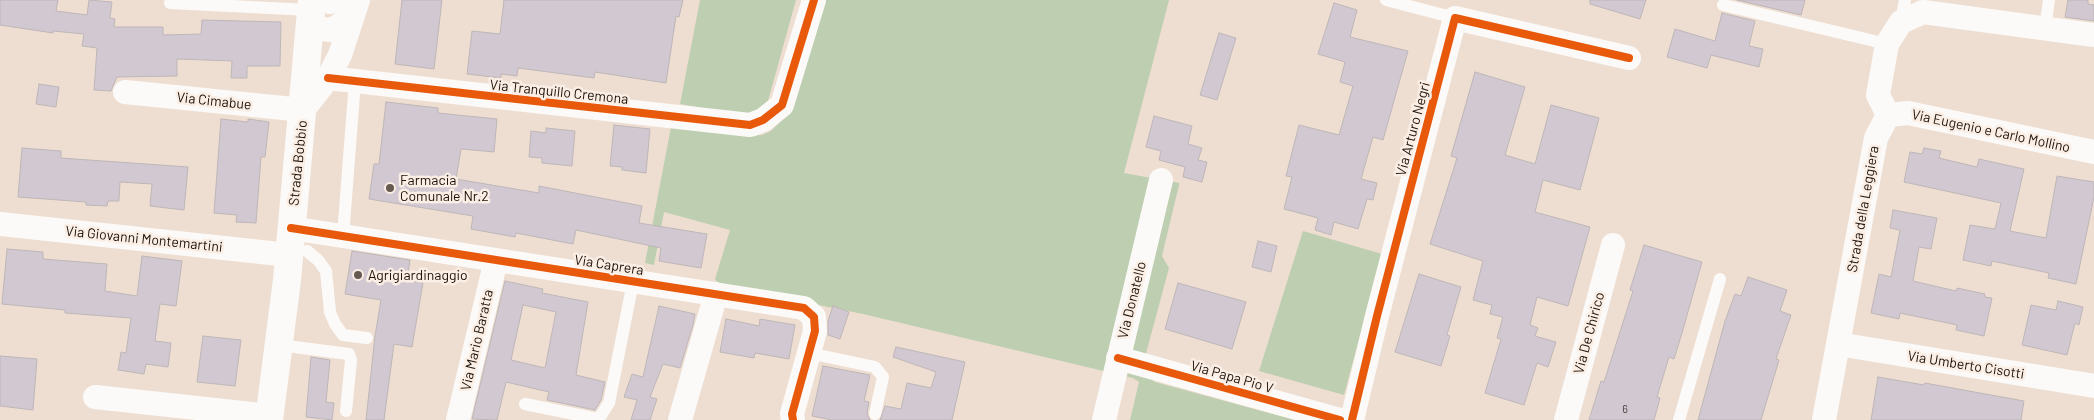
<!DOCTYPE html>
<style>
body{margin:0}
canvas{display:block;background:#eeded2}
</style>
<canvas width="2094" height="420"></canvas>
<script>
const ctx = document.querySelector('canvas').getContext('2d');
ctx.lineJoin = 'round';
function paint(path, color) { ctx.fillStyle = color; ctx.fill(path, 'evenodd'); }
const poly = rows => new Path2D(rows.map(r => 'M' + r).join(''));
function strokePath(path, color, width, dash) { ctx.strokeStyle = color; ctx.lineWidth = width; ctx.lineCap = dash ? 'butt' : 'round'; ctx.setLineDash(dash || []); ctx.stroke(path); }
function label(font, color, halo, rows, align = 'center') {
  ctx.font = font + ' Barlow,sans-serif'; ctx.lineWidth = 5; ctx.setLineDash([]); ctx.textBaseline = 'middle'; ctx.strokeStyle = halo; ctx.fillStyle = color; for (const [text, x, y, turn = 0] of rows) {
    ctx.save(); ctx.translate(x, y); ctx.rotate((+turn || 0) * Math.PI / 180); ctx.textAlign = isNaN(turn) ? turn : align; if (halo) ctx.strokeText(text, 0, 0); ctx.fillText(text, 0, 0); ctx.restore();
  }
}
paint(poly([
 [700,0,796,0,768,101,758,110,744,115,680,104],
 [824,0,1169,0,1124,173,1179,183,1179,185,1162,256,1169,268,1141,372,1155,382,1295,420,1130,420,1139,382,1133,378,863,314,720,285,715,279,730,230,664,212,654,265,645,263,671,127,749,136,762,135,771,131,784,118],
 [1303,231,1382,254,1344,395,1259,371]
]), '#beceb0');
const building = poly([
 [0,0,58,0,56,11,87,15,89,0,112,2,110,18,115,19,114,27,163,27,163,35,201,34,202,20,281,22,280,66,247,66,247,78,231,78,232,61,177,59,177,76,117,77,111,91,94,90,97,48,82,46,84,34,53,31,53,33,0,25,0,0],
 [402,0,442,0,434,69,395,64,402,0],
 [504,0,683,0,679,17,676,16,666,83,595,72,594,78,518,68,517,76,501,74,501,78,467,74,472,31,500,34,504,0],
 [1590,0,1646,0,1640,19,1590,4,1590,0],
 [1737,0,1805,0,1801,15,1737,0],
 [2068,0,2088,0,2088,4,2094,5,2094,21,2065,17,2068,0],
 [1334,3,1357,10,1350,37,1408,51,1383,140,1373,137,1361,179,1377,183,1373,200,1367,199,1358,229,1334,222,1331,235,1315,230,1318,218,1284,209,1292,177,1286,176,1299,125,1339,135,1353,86,1340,82,1345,62,1318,54,1334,3],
 [1722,13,1755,21,1749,46,1763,49,1759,67,1711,55,1707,68,1667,57,1675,29,1715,41,1722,13],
 [1219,33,1236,38,1217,100,1200,95,1219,33],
 [1475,72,1525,87,1505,155,1535,164,1551,105,1599,118,1580,190,1543,180,1535,212,1590,227,1568,306,1537,297,1530,325,1538,328,1535,336,1556,342,1548,367,1537,363,1524,405,1485,393,1501,339,1497,338,1503,317,1490,314,1492,305,1473,300,1483,261,1430,244,1457,158,1451,156,1475,72],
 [39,84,59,87,56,107,36,104,39,84],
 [386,102,438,108,438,113,497,119,494,152,461,149,456,179,539,193,539,186,642,206,639,223,707,234,701,268,659,261,661,248,576,230,573,244,516,233,515,237,471,229,473,216,369,199,374,164,379,164,386,102],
 [1154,116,1192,126,1188,144,1202,148,1198,160,1207,162,1202,182,1183,177,1185,167,1159,160,1161,151,1146,147,1154,116],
 [221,119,248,122,248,119,269,122,265,157,261,157,256,223,236,222,237,215,214,213,221,119],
 [614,125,650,129,646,173,622,170,622,167,610,166,614,125],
 [546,128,575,131,572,166,542,163,542,158,529,157,531,131,546,133,546,128],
 [22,148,61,151,61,158,188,167,184,210,150,206,152,184,120,182,119,201,108,201,107,206,86,205,86,202,18,197,22,148],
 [1924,148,1941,151,1939,158,1977,167,1979,159,2024,169,2010,231,2046,238,2057,176,2094,182,2094,197,2076,284,2048,278,2049,273,1992,261,1991,266,1963,260,1970,225,1995,229,2001,203,1904,182,1910,152,1922,154,1924,148],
 [1893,210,1937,218,1931,249,1919,247,1913,281,1956,291,1957,288,1985,294,1985,297,1992,298,1984,336,1956,330,1957,325,1900,313,1899,319,1871,313,1879,274,1891,277,1900,230,1890,228,1893,210],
 [1258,241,1277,246,1271,272,1252,267,1258,241],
 [1644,245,1702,262,1682,333,1674,359,1669,357,1657,397,1660,398,1654,420,1589,420,1601,381,1604,382,1633,291,1630,290,1644,245],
 [7,249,43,252,43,259,107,264,105,291,137,296,142,256,182,261,176,306,160,304,155,341,171,343,168,367,146,364,144,374,118,370,121,352,126,353,131,318,65,313,65,310,2,304,7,249],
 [352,251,410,260,407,280,423,283,412,347,394,344,384,420,366,420,375,336,381,300,345,294,352,251],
 [1419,274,1461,287,1447,335,1450,336,1441,366,1395,352,1419,274],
 [1748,277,1787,290,1780,311,1791,315,1776,359,1779,360,1761,420,1698,420,1725,321,1735,294,1741,296,1748,277],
 [505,281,543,289,542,293,588,302,576,375,605,382,601,400,595,410,547,400,549,392,506,382,497,420,472,419,505,281],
 [523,305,556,312,545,368,511,360,523,305],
 [1178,283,1246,302,1232,349,1165,329,1178,283],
 [2058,301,2083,307,2079,325,2075,323,2067,355,2022,345,2031,305,2056,310,2058,301],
 [659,306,695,314,693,325,680,368,663,364,650,397,657,399,650,420,631,420,637,400,624,397,632,374,643,377,659,306],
 [833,306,849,312,840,339,828,335,828,321,833,306],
 [726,319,759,326,760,319,795,325,789,359,755,353,754,358,720,352,726,319],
 [203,336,241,340,235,386,197,382,203,336],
 [896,347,965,362,952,420,880,420,885,406,901,409,907,383,931,388,936,372,893,357,896,347],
 [0,356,37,359,33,410,0,406,0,356],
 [311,357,330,360,326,402,334,403,332,420,306,417,311,357],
 [823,366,870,375,864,401,869,402,867,413,870,420,832,420,812,416,823,366],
 [1878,377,1924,385,1925,383,2024,401,2021,420,1871,420,1878,377]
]);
paint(building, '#d1c8d2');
strokePath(building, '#beb6b7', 1);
strokePath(poly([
 [1386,0,1455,18],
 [170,3,311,10],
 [1723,5,1887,44],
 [1901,22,1905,0],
 [2045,28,2049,0],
 [343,236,355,81],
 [307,251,318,260,326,271,330,312,335,324,343,335,367,338],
 [279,345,349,354,351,360,346,411],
 [809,353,875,367,883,377,875,414],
 [525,404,598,419],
 [598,420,609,403,633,282],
 [1679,420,1720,279]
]), '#fcfaf8', 12);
strokePath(poly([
 [324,0,330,2,341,0],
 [310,28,332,30,353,16],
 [328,78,750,125,763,120,782,105,814,0],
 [125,92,303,110,328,78,340,55,358,0],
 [1888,115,1878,95,1887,44,1901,22,1923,12,2094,35],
 [1888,115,1908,113,2094,152],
 [0,224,289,255],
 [291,228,804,308,814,317,815,331,792,414,793,420],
 [1838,344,2094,386],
 [1118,358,1340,420],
 [95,397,270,416],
 [458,420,496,260],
 [680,420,716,294],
 [1104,420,1161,180],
 [1352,420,1377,316,1455,18,1629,58],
 [1566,420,1613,245],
 [1824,420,1876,138,1888,115]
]), '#fcfaf8', 24);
strokePath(poly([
 [269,420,287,280,312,0]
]), '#fcfaf8', 28);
strokePath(poly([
 [328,78,750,125,763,120,782,105,814,0],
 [291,228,804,308,814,317,815,331,792,414,793,420],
 [1118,358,1340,420],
 [1352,420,1377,316,1455,18,1629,58]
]), '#e8590c', 8);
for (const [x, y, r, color] of [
 [390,188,5,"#66594f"],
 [358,275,5,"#66594f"]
]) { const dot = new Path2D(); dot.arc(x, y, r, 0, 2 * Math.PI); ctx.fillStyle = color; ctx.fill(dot); strokePath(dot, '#fbeee5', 2); }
label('11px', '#49403b', null, [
 ["6",1625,409]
]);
label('14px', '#1c1209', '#fbeee5', [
 ["Via Tranquillo Cremona",559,92,6],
 ["Via Cimabue",214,101,6],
 ["Via Arturo Negri",1413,129,-75],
 ["Via Eugenio e Carlo Mollino",1991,131,12],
 ["Strada Bobbio",298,163,-84],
 ["Strada della Leggiera",1863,209,-80],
 ["Via Giovanni Montemartini",144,239,6],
 ["Via Caprera",609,265,9],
 ["Via Donatello",1132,300,-76],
 ["Via De Chirico",1589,333,-75],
 ["Via Mario Baratta",477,340,-77],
 ["Via Umberto Cisotti",1966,365,9],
 ["Via Papa Pio V",1232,377,16]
]);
label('14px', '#1c1209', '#fbeee5', [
 ["Farmacia",400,180],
 ["Comunale Nr.2",400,196],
 ["Agrigiardinaggio",368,275]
], 'left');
</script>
